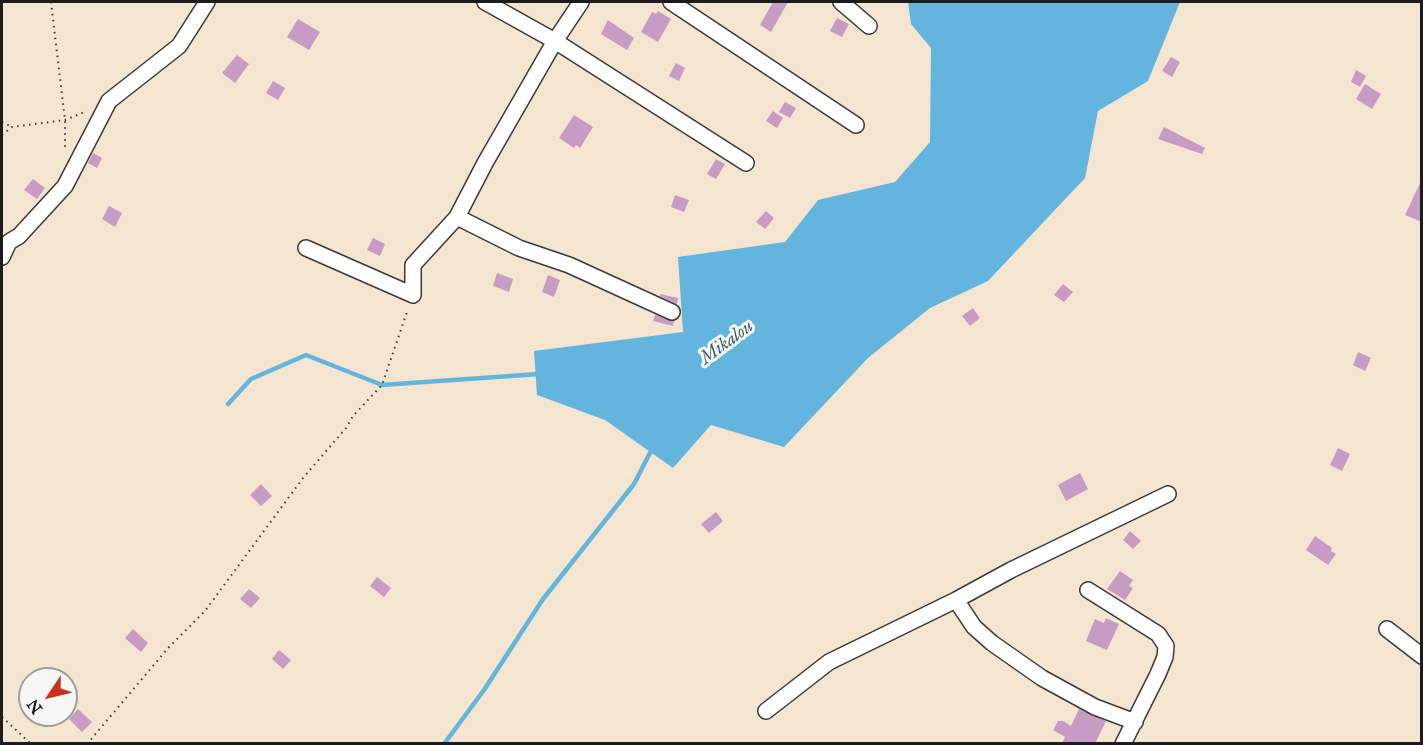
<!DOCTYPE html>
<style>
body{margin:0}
#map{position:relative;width:1423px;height:745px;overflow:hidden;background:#f4e5d1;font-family:"IM FELL Great Primer",serif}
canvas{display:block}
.frame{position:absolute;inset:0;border:3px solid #1c1c1c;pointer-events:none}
.north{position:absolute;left:18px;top:667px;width:60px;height:60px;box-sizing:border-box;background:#f6f6f2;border:2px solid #9f9f9c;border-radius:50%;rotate:235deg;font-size:16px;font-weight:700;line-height:24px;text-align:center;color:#1c1c1c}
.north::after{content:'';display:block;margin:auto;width:21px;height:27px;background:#c8321e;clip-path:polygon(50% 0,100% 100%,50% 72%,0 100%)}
</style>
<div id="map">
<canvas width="1423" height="745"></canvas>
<div class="frame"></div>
<div class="north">N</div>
</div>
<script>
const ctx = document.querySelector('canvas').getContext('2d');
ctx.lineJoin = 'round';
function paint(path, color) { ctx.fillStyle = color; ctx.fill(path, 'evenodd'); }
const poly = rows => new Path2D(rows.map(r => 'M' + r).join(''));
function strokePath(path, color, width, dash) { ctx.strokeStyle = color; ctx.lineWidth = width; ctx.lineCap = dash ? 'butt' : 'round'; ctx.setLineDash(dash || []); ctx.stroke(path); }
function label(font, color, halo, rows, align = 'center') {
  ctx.font = font + ' "IM FELL Great Primer",serif'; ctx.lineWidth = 6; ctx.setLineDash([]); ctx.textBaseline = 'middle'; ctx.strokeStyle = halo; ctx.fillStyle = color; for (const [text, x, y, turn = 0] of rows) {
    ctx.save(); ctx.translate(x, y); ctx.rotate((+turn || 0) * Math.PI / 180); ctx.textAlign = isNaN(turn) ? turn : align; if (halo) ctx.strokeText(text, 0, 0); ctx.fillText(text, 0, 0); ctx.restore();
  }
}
paint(poly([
 [908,2,1180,2,1148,81,1098,111,1085,178,988,281,930,308,868,358,784,447,711,425,673,468,605,420,537,395,534,351,683,332,678,257,785,242,818,200,895,182,930,142,931,48,911,24]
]), '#63b5de');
strokePath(poly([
 [228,404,251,379,306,355,382,385,539,374],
 [444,744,484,690,543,599,634,484,653,447]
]), '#63b5de', 4.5);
paint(poly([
 [773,2,788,2,771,32,760,25],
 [658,11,671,19,658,42,641,32,652,12,656,14],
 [837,18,849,24,842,37,830,31],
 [298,19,320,32,309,50,287,37],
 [608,20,634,38,627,50,601,34],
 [237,55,249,64,235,83,222,73],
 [1171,57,1180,62,1172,77,1162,71],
 [676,63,685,68,679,81,669,76],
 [1356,70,1366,76,1360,87,1351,82],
 [273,81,285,88,278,100,266,93],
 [1365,84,1381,94,1372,109,1356,99],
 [785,102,796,108,790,118,779,112],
 [773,111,783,118,777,128,766,121],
 [574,115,593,127,580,148,576,145,574,148,559,138],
 [1164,127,1205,148,1202,154,1158,139],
 [93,153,102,158,97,168,88,163],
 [716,159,725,164,716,179,707,174],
 [33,179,45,188,37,199,24,190],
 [1422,179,1422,222,1405,215],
 [675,195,689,200,684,212,671,207],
 [109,206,122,213,115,227,102,219],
 [766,211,774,218,765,229,756,222],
 [373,238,385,244,380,256,367,250],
 [497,273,513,279,509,292,493,286],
 [548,275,560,280,554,297,542,292],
 [1063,284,1073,292,1064,302,1054,295],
 [660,294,678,298,677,304,660,296],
 [973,308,980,318,970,326,962,316],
 [655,315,674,321,673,326,653,321],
 [1358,352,1371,358,1365,371,1353,365],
 [1338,448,1350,454,1342,471,1330,465],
 [1080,473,1088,489,1066,501,1058,485],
 [261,484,272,496,261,506,250,495],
 [716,512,723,521,709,533,701,524],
 [1130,531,1141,541,1133,549,1123,540],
 [1315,536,1332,548,1331,551,1336,554,1328,565,1306,550],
 [1120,571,1133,580,1129,586,1133,588,1125,600,1107,589],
 [377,577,391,588,384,597,370,586],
 [249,589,260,598,251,608,240,599],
 [1106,618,1119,624,1107,650,1086,641,1095,619,1104,623],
 [133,629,148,643,141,652,125,638],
 [279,650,291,660,283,669,272,659],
 [78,709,92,722,82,732,69,719],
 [1079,709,1106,721,1095,744,1062,744,1065,737,1053,730,1058,721,1063,721,1071,726]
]), '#c69bc4');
const minor = poly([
 [485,2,555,41,746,163],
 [671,2,856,125],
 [841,2,869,26],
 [457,217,519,248,569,265,672,312],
 [306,248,413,295,413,265,457,217,485,163,555,41,581,2],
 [2,257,9,242,19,236,65,186,109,101,179,46,207,2],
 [1088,590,1158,634,1166,646,1165,657,1158,674,1123,744],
 [956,600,974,627,992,643,1042,678,1095,707,1135,722],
 [1387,629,1422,656],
 [766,711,829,662,956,600,1011,570,1168,494]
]);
strokePath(minor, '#3c3a37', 18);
strokePath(poly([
 [51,2,65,120,65,151],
 [2,122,12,127],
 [2,135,12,127,65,120,87,111],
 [2,717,31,744],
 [87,744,169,647,205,611,303,478,346,428,353,416,382,385,408,309]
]), '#3c3a37', 2, [1.5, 4.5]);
strokePath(minor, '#fff', 15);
label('italic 18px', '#38596a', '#f6f6f2', [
 ["Mikalou",727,343,-36]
]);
</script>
